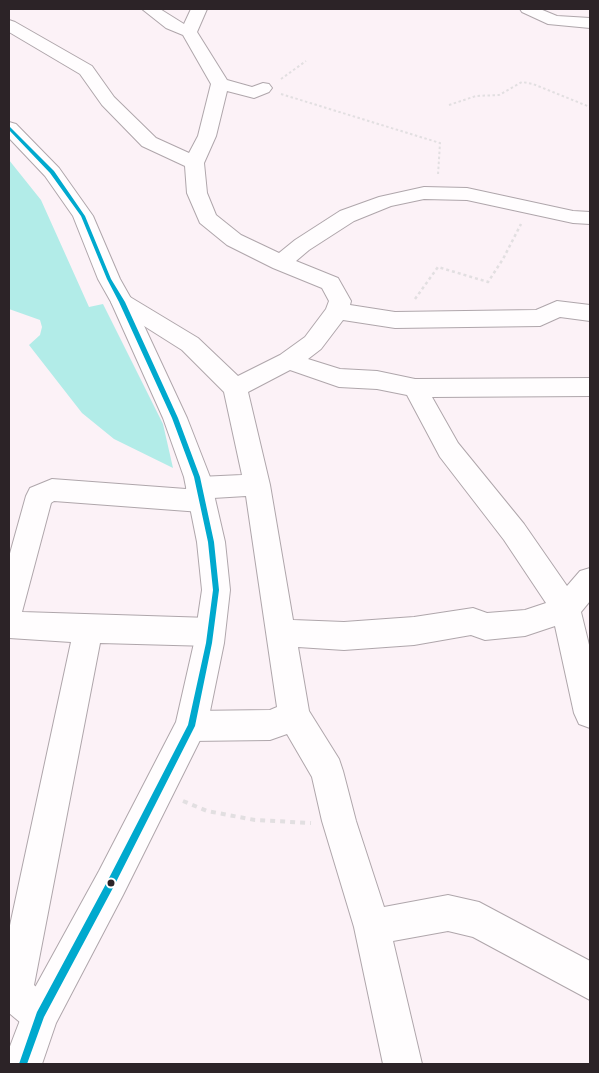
<!DOCTYPE html>
<style>
body{margin:0}
#map{position:relative;width:599px;height:1073px;overflow:hidden;background:#fcf2f7;font-family:"Source Sans 3",sans-serif}
canvas{display:block}
.frame{position:absolute;inset:0;border:10px solid #2c2327;pointer-events:none}
</style>
<div id="map">
<canvas width="599" height="1073"></canvas>
<div class="frame"></div>
</div>
<script>
const ctx = document.querySelector('canvas').getContext('2d');
ctx.lineJoin = 'round';
function paint(path, color) { ctx.fillStyle = color; ctx.fill(path, 'evenodd'); }
const poly = rows => new Path2D(rows.map(r => 'M' + r).join(''));
function strokePath(path, color, width, dash) { ctx.strokeStyle = color; ctx.lineWidth = width; ctx.lineCap = dash ? 'butt' : 'round'; ctx.setLineDash(dash || []); ctx.stroke(path); }
paint(poly([
 [9,160,41,200,89,307,103,304,163,424,173,468,114,439,82,413,29,345,40,335,42,327,40,320,9,309]
]), '#b2ece8');
const street = poly([
 [142,9,160,9,184,24,191,9,207,9,197,32,227,80,252,87,263,83,269,84,272,88,269,92,254,98,227,91,216,136,204,163,207,193,216,215,241,235,279,253,295,240,340,211,379,197,424,187,467,188,573,211,590,212,590,224,573,223,467,200,424,199,391,206,354,221,309,250,296,261,338,278,351,301,350,305,395,312,536,310,557,301,590,305,590,321,560,317,540,326,395,328,343,320,321,349,308,359,340,369,377,371,415,379,590,378,590,396,432,397,458,443,524,524,567,586,580,571,590,568,590,601,581,612,590,649,590,728,579,724,574,713,555,626,525,636,485,640,471,635,414,645,344,650,298,647,309,711,339,759,343,771,356,821,384,907,448,895,479,902,590,961,590,1000,473,937,448,931,393,941,422,1064,383,1064,354,927,322,821,312,777,287,734,270,740,191,741,180,737,175,726,180,715,191,711,270,710,277,707,246,496,213,498,214,501,210,509,201,512,54,501,51,503,22,612,210,618,220,622,225,632,220,642,210,646,100,643,34,985,53,1002,59,1015,53,1028,40,1034,27,1028,9,1013,9,930,71,642,9,638,9,557,26,496,30,488,52,479,186,489,190,480,199,477,242,475,224,392,182,350,114,307,111,302,114,297,122,294,130,297,198,338,238,376,280,355,305,337,326,309,329,301,322,288,273,268,227,245,200,223,187,193,185,166,142,146,102,105,80,74,9,32,9,20,15,22,92,66,114,97,156,138,189,153,198,136,211,84,183,35,166,28,142,9],
 [290,370,339,387,377,389,407,395,440,457,504,540,546,603,525,610,487,613,473,608,414,617,344,622,293,620,270,485,248,392,290,370],
 [520,9,540,9,557,16,590,18,590,28,548,24,522,12,520,9]
]);
const secondary = poly([
 [9,122,16,124,59,168,93,216,120,279,133,302,187,418,210,477,225,542,230,590,224,643,207,726,123,895,56,1023,42,1064,9,1064,9,1049,27,1002,99,871,176,722,194,643,202,590,197,542,184,477,163,418,111,302,98,279,73,216,45,176,9,138,9,122]
]);
strokePath(street, '#afa6ab', 2);
strokePath(secondary, '#afa6ab', 2);
strokePath(poly([
 [281,79,306,61],
 [281,94,440,143,438,175],
 [449,105,476,96,499,95,522,82,533,84,590,107]
]), '#e2dfe1', 2, [2.5, 2.5]);
strokePath(poly([
 [415,299,438,267,488,282,503,259,521,224]
]), '#e2dfe1', 2.5, [3, 3]);
strokePath(poly([
 [183,801,207,811,255,820,311,823]
]), '#e2dfe1', 4, [5, 5]);
paint(street, '#fffdfe');
paint(secondary, '#fffdfe');
paint(poly([
 [9,127,10,127,54,171,85,216,111,279,125,302,178,418,200,477,214,542,219,590,212,643,195,726,114,886,44,1017,27,1064,19,1064,37,1012,108,880,188,725,206,643,213,590,208,542,194,477,172,418,119,302,107,279,81,216,50,173,9,130,9,127]
]), '#00a9ce');
for (const [x, y, r, color] of [
 [111,883,4.5,"#2c2327"]
]) { const dot = new Path2D(); dot.arc(x, y, r, 0, 2 * Math.PI); ctx.fillStyle = color; ctx.fill(dot); strokePath(dot, '#fff', 2); }
</script>
